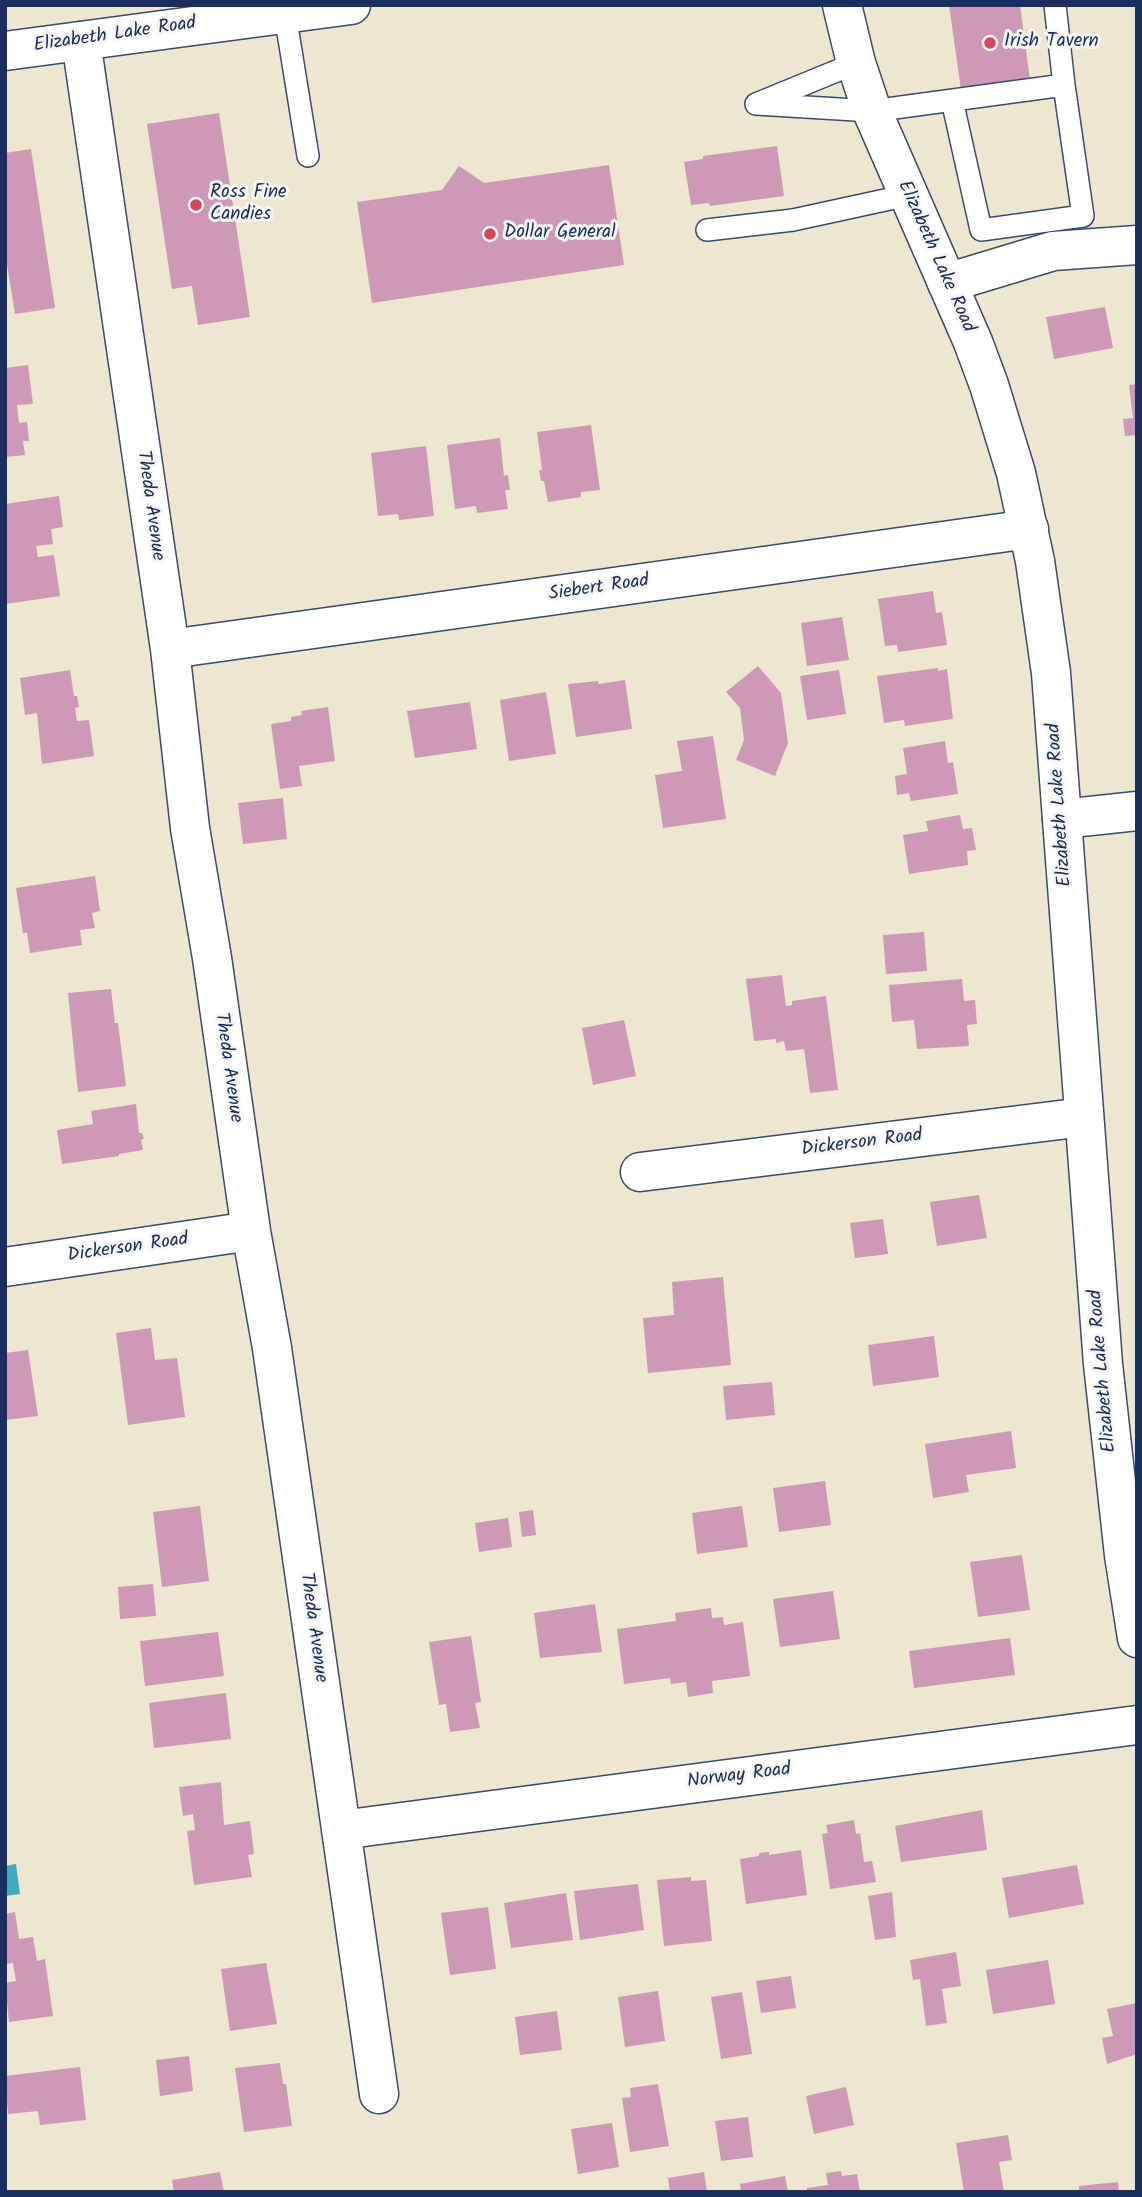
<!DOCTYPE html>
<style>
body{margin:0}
#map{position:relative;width:1142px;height:2197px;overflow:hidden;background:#ece7ce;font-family:Kalam,sans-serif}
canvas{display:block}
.frame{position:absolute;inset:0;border:7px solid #1b2f5e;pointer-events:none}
</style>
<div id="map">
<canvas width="1142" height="2197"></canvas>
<div class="frame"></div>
</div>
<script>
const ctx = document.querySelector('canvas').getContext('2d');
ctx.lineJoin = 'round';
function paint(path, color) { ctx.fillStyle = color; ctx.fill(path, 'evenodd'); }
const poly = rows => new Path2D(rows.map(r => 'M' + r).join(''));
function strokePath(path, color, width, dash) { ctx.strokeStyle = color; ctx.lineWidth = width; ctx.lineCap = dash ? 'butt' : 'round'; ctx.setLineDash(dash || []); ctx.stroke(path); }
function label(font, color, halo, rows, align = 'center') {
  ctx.font = font + ' Kalam,sans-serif'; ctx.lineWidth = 6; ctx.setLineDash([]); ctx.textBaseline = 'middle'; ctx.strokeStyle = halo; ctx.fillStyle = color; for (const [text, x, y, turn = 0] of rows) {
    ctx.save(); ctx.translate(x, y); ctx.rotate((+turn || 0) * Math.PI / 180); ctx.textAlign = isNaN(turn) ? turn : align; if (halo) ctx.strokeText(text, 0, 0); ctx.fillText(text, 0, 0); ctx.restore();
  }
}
paint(poly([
 [16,1864,20,1894,5,1896,5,1866]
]), '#40abc0');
paint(poly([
 [949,5,1020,5,1030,80,961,90],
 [219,113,250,317,198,325,192,286,172,289,147,124],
 [777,146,784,196,710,206,709,203,691,205,684,162,703,159,703,156],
 [31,149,55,308,15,314,5,252,5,153],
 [609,165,624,265,372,303,357,202,442,190,459,166,484,183],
 [1105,307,1113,348,1054,359,1046,317],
 [28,365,33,404,17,405,19,423,27,422,29,441,23,441,25,455,5,457,5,368],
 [1137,384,1137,435,1125,436,1123,419,1133,418,1129,385],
 [591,425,600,490,581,492,581,497,548,502,544,481,541,481,539,470,542,470,537,432],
 [500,438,504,476,508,475,510,490,505,490,508,509,477,513,476,506,455,509,447,445],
 [426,446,434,516,399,520,398,514,378,516,371,453],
 [59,496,63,527,51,529,53,544,36,546,38,557,54,555,60,596,5,604,5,504],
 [933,591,936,613,942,612,947,645,898,652,897,645,885,646,878,599],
 [842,617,849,660,807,666,801,623],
 [758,666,781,693,788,743,775,776,736,760,744,740,740,708,726,692],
 [938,668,938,671,947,669,953,719,905,726,904,720,884,723,877,676],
 [70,670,74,696,77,696,79,707,75,708,77,721,89,720,94,756,42,764,37,713,25,715,20,678],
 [839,670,846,714,807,720,800,676],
 [625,680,632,729,576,737,568,684,598,681,599,684],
 [546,692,556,754,509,761,500,700],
 [470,702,477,749,415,758,407,711],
 [328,707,335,761,299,766,302,786,280,789,271,724,291,721,291,717,302,715,301,711],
 [713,736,726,819,663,828,655,775,682,771,677,741],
 [945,741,948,763,953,762,958,794,911,801,909,793,897,795,895,776,907,774,903,748],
 [283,798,287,839,243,844,238,803],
 [960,815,963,829,972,828,976,850,967,851,968,865,909,874,903,835,928,831,926,821],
 [95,876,100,911,92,913,95,928,80,930,82,945,30,953,27,933,23,933,16,888],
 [924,932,927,971,886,974,883,935],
 [782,975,786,1006,792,1005,792,1001,826,996,838,1090,810,1093,804,1049,786,1051,784,1041,776,1043,776,1039,754,1041,746,979],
 [962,979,964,1001,975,1000,977,1024,967,1025,969,1046,917,1049,914,1020,892,1022,889,985],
 [111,989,115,1023,118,1023,126,1086,78,1092,68,993],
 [624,1020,636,1076,593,1085,582,1028],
 [136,1104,139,1133,142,1133,144,1139,141,1140,143,1150,119,1154,119,1156,62,1164,57,1130,93,1124,91,1111],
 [979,1195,987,1238,937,1246,930,1202],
 [883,1219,888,1254,855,1258,850,1223],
 [723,1277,731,1365,648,1373,643,1318,674,1315,672,1282],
 [151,1328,155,1360,177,1358,185,1417,128,1425,116,1333],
 [934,1336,939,1377,873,1386,868,1345],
 [28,1350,38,1416,5,1420,5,1353],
 [772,1382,775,1415,726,1420,723,1386],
 [1011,1431,1016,1468,966,1475,969,1492,933,1498,925,1444],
 [825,1481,831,1525,779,1532,773,1488],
 [200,1506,209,1581,162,1587,153,1512],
 [742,1506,748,1547,697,1554,692,1513],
 [533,1510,536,1535,522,1537,519,1512],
 [508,1518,512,1547,479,1552,475,1523],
 [1022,1555,1030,1610,978,1617,970,1562],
 [153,1584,156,1616,120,1619,118,1587],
 [833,1591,840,1639,780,1647,773,1599],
 [595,1604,602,1652,540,1658,534,1613],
 [711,1608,712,1618,723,1617,724,1625,743,1622,750,1676,712,1681,713,1693,688,1697,686,1682,671,1684,670,1678,624,1684,617,1629,676,1621,675,1613],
 [218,1632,224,1676,145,1686,140,1641],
 [471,1636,481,1702,475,1703,480,1728,450,1732,446,1704,439,1705,429,1642],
 [1010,1638,1015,1675,914,1688,909,1651],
 [226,1693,231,1739,154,1748,149,1703],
 [221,1782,224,1825,250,1821,254,1854,248,1855,252,1877,194,1885,187,1831,195,1830,193,1814,183,1816,179,1787],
 [982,1810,987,1850,901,1862,895,1826],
 [854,1820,856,1834,860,1833,864,1862,872,1861,876,1882,830,1889,822,1834,828,1833,826,1825],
 [801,1850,807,1895,746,1904,740,1859,759,1856,759,1853,769,1852,769,1855],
 [1077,1865,1084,1904,1009,1918,1002,1878],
 [691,1877,691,1881,706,1880,712,1941,664,1946,657,1880],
 [638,1884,644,1930,580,1940,574,1891],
 [892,1892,896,1937,875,1940,868,1896],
 [566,1893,573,1940,511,1948,504,1903],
 [488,1907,496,1969,450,1975,441,1913],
 [15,1912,19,1939,33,1937,37,1961,45,1959,53,2016,9,2022,5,1983,16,1981,13,1963,5,1964,5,1914],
 [956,1952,961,1986,942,1989,947,2023,926,2026,920,1979,913,1980,910,1960],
 [1048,1960,1055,2004,993,2014,986,1970],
 [266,1963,277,2024,230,2031,221,1969],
 [791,1976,796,2008,761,2013,756,1981],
 [658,1991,665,2041,625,2047,618,1997],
 [742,1992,752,2054,721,2059,711,1997],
 [1137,2003,1137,2054,1107,2064,1102,2038,1113,2036,1107,2009],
 [557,2011,562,2050,520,2055,515,2017],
 [189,2056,193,2091,160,2096,156,2060],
 [280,2063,283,2084,286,2084,292,2126,244,2132,235,2068],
 [80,2067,86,2120,40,2125,38,2111,8,2114,5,2076],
 [658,2084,669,2146,630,2152,622,2098,631,2097,630,2088],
 [846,2087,854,2125,814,2134,806,2096],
 [748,2117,753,2157,721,2161,715,2121],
 [612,2123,619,2167,578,2174,571,2129],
 [1008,2135,1012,2160,999,2162,1004,2192,964,2192,956,2143],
 [841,2171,842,2176,857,2174,860,2192,807,2192,807,2188,828,2185,826,2173],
 [220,2172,224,2192,174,2192,172,2180],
 [704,2172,707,2192,670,2192,668,2178],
 [785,2176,788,2192,741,2192,740,2184],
 [1118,2182,1119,2192,1079,2192,1079,2186]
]), '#cd99b6');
const service = poly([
 [1055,5,1064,85],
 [285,14,308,156],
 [856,63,756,104,872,111,1064,85,1083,216,981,230,952,100],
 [707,230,793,220,908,195]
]);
const minor = poly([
 [81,41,170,649,190,828,212,958,251,1231,272,1348,379,2094],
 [947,283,1053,251,1137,245],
 [170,649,1029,529],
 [1062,819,1137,811],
 [640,1172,1084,1117],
 [5,1267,251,1231],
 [341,1830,1137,1725]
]);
const tertiary = poly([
 [842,5,856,63,872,111,973,342,989,385,1016,473,1035,561,1051,673,1103,1364,1124,1555,1137,1638]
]);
const secondary = poly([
 [5,51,351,5]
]);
strokePath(service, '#3a4b6f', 24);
strokePath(minor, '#3a4b6f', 41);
strokePath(tertiary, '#3a4b6f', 41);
strokePath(secondary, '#3a4b6f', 41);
strokePath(service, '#fff', 21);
strokePath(minor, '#fff', 38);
strokePath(tertiary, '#fff', 38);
strokePath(secondary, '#fff', 38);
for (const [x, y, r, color] of [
 [990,43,7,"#d1495b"],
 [196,205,7,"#d1495b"],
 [490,234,7,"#d1495b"]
]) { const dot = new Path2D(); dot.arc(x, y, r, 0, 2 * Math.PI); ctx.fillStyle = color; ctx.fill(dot); strokePath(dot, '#f6f6f2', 2.5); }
label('19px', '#1b2f5e', '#f6f6f2', [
 ["Elizabeth Lake Road",115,36,-8],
 ["Elizabeth Lake Road",935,257,66],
 ["Theda Avenue",149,506,82],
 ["Siebert Road",599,589,-8],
 ["Elizabeth Lake Road",1061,805,-94],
 ["Theda Avenue",227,1068,82],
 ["Dickerson Road",862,1144,-7],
 ["Dickerson Road",128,1249,-8],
 ["Elizabeth Lake Road",1104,1371,-95],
 ["Theda Avenue",312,1628,82],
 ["Norway Road",739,1777,-7]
]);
label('19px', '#1b2f5e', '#f6f6f2', [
 ["Irish Tavern",1004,43],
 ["Ross Fine",210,194],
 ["Candies",210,216],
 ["Dollar General",504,234]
], 'left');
</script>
